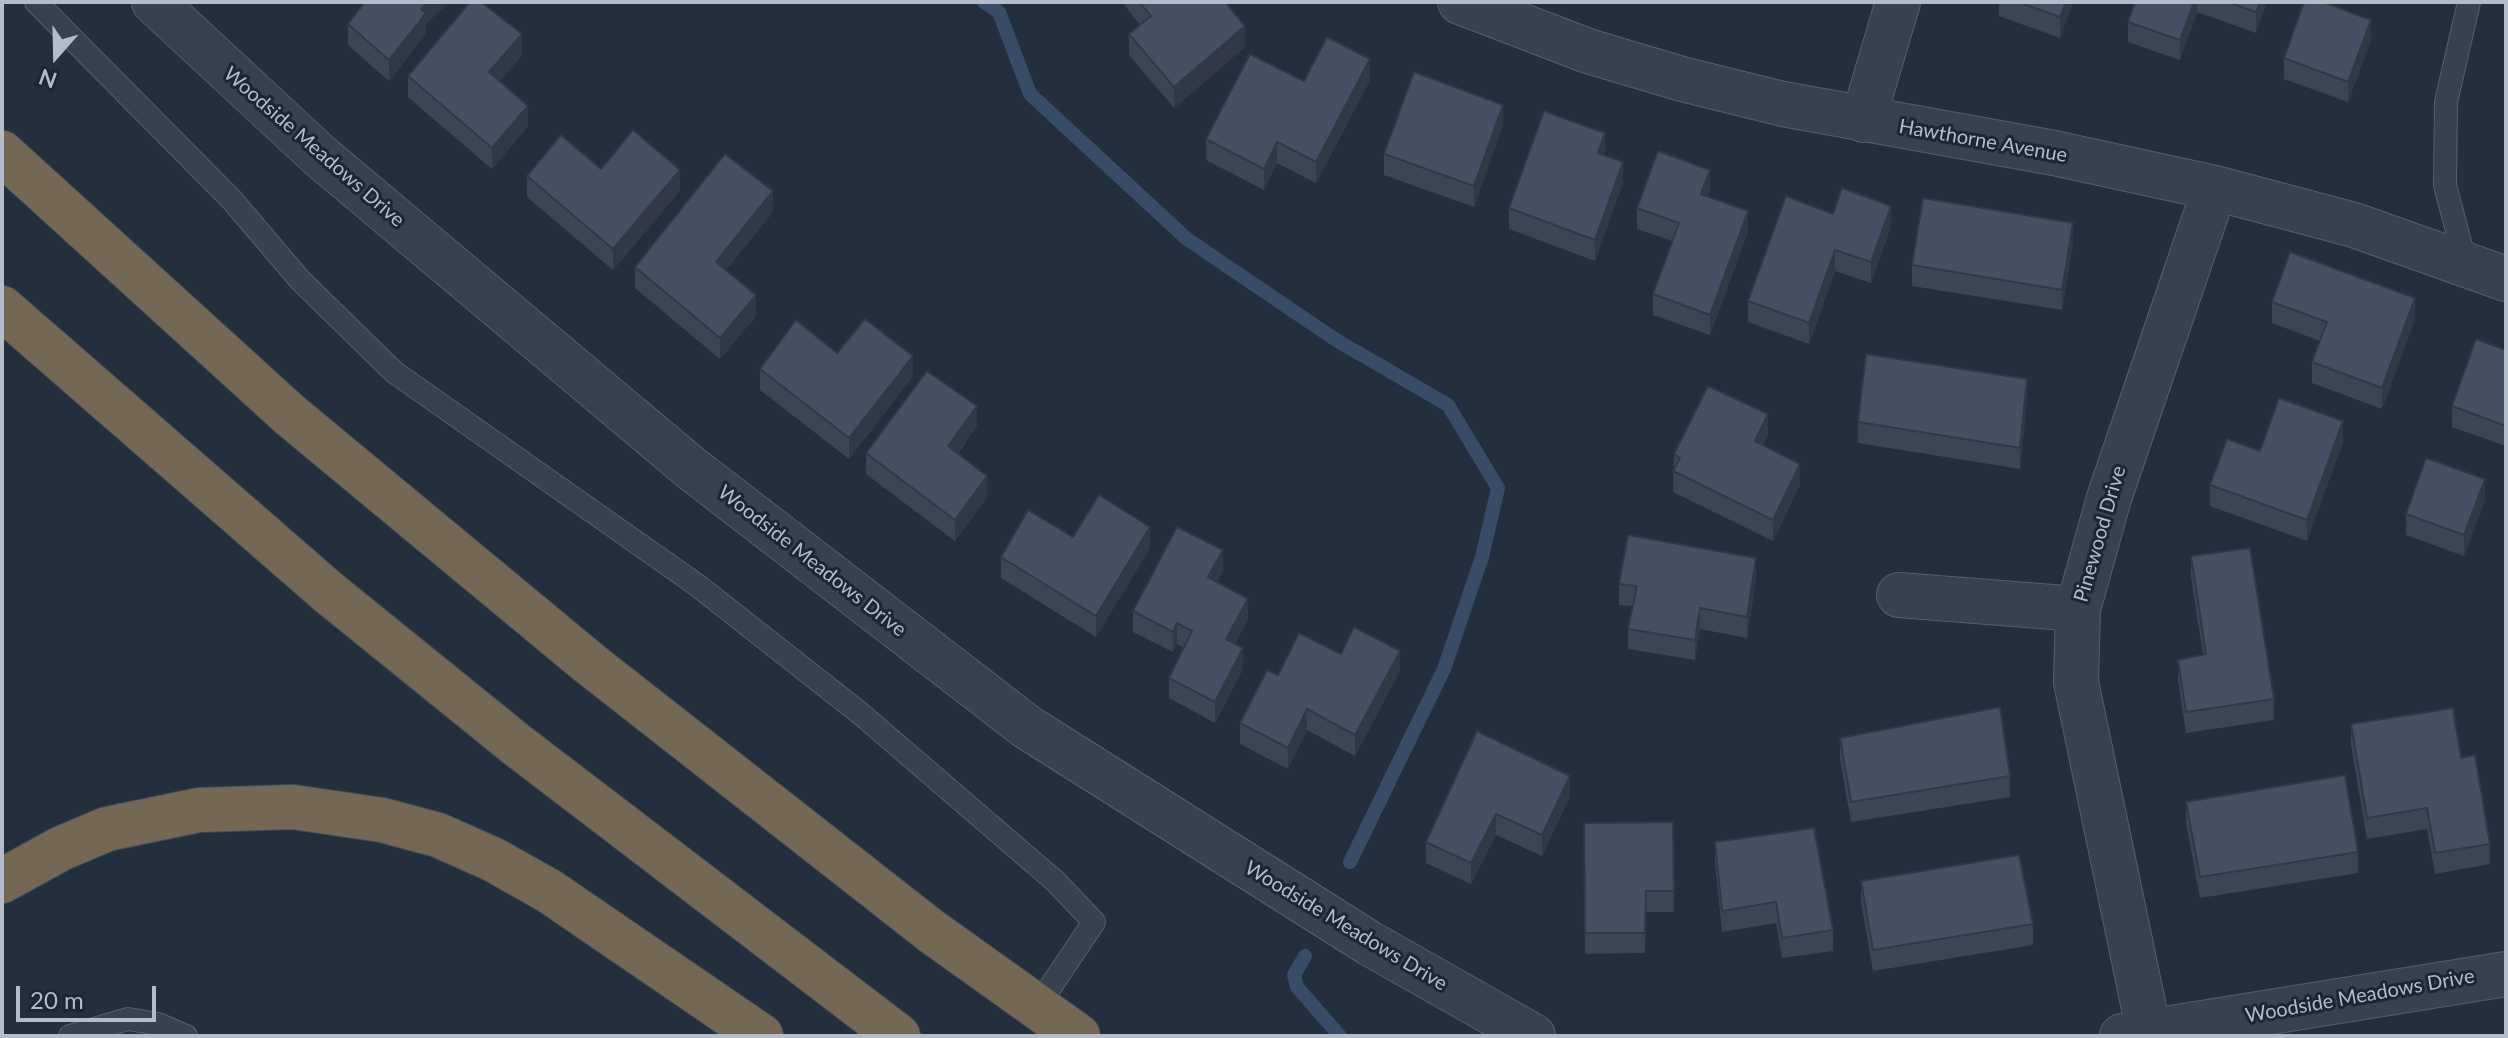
<!DOCTYPE html>
<style>
body{margin:0}
#map{position:relative;width:2508px;height:1038px;overflow:hidden;background:#242f3e;font-family:Lato,sans-serif}
canvas{display:block}
.frame{position:absolute;inset:0;border:4px solid #b4bcc9;pointer-events:none}
.north{position:absolute;left:16px;top:16px;width:80px;height:80px;-webkit-text-stroke:6px #1d2633;paint-order:stroke;rotate:200deg;font-size:22px;font-weight:700;line-height:32px;text-align:center;color:#b4bcc9}
.north::after{content:'';display:block;margin:auto;width:28px;height:36px;background:#b4bcc9;clip-path:polygon(50% 0,100% 100%,50% 72%,0 100%)}
.scale{position:absolute;left:16px;top:986px;width:140px;height:36px;box-sizing:border-box;border:4px solid #b4bcc9;border-top:0;padding-left:10px;font-size:24px;line-height:28px;white-space:nowrap;color:#b4bcc9;-webkit-text-stroke:6px #1d2633;paint-order:stroke}
</style>
<div id="map">
<canvas width="2508" height="1038"></canvas>
<div class="frame"></div>
<div class="north">N</div>
<div class="scale">20 m</div>
</div>
<script>
const ctx = document.querySelector('canvas').getContext('2d');
ctx.lineJoin = 'round';
const poly = rows => new Path2D(rows.map(r => 'M' + r).join(''));
function strokePath(path, color, width, dash) { ctx.strokeStyle = color; ctx.lineWidth = width; ctx.lineCap = dash ? 'butt' : 'round'; ctx.setLineDash(dash || []); ctx.stroke(path); }
function paint(path, color) { ctx.fillStyle = color; ctx.fill(path, 'evenodd'); }
function label(font, color, halo, rows, align = 'center') {
  ctx.font = font + ' Lato,sans-serif'; ctx.lineWidth = 6; ctx.setLineDash([]); ctx.textBaseline = 'middle'; ctx.strokeStyle = halo; ctx.fillStyle = color; for (const [text, x, y, turn = 0] of rows) {
    ctx.save(); ctx.translate(x, y); ctx.rotate((+turn || 0) * Math.PI / 180); ctx.textAlign = isNaN(turn) ? turn : align; if (halo) ctx.strokeText(text, 0, 0); ctx.fillText(text, 0, 0); ctx.restore();
  }
}
strokePath(poly([
 [984,2,999,12,1030,94,1187,239,1336,340,1448,405,1498,488,1482,557,1444,669,1350,862],
 [1305,956,1294,975,1297,987,1340,1036]
]), '#394c67', 14);
const service = poly([
 [36,2,232,200,300,280,394,372,697,585,861,714,1055,881,1094,922,1037,1007],
 [2466,265,2445,185,2446,102,2469,2],
 [70,1036,128,1019,158,1024,186,1036]
]);
const minor = poly([
 [154,2,320,156,691,468,1027,727,1369,943,1533,1036],
 [1460,2,1588,51,1682,79,1783,104,2054,153,2215,188,2354,225,2506,279],
 [1863,120,1898,2],
 [1899,595,2078,609],
 [2149,1032,2076,682,2078,609,2109,498,2215,188],
 [2122,1036,2506,974]
]);
const motorway = poly([
 [2,153,290,415,589,663,931,931,1078,1036],
 [2,308,328,592,517,745,898,1036],
 [2,881,60,849,107,829,199,810,293,807,382,820,438,835,494,860,549,891,761,1036]
]);
strokePath(service, '#565f6c', 24);
strokePath(minor, '#565f6c', 46);
strokePath(motorway, '#434c59', 46);
strokePath(service, '#38414e', 22);
strokePath(minor, '#38414e', 44);
strokePath(motorway, '#746855', 44);
paint(poly([
 [365,2,449,2,426,24,426,34,389,81,348,45,348,24],
 [1122,2,1225,2,1245,47,1174,108,1129,55,1129,34,1140,25],
 [1999,2,2073,2,2060,38,1999,16],
 [2135,2,2267,2,2256,33,2197,12,2180,60,2128,42,2128,22],
 [2371,40,2348,102,2284,79,2284,58],
 [522,55,500,81,528,126,492,169,408,97,408,76],
 [1370,80,1316,183,1277,163,1264,190,1206,160,1206,139,1304,81],
 [1503,125,1474,207,1384,175,1384,154],
 [1605,154,1605,156,1623,183,1595,261,1509,229,1509,208],
 [601,169,680,191,613,270,527,197,527,176],
 [1710,191,1708,196,1748,232,1710,335,1653,315,1653,294,1672,241,1637,229,1637,208],
 [773,212,726,270,756,316,720,359,635,288,635,267],
 [1833,214,1891,227,1871,283,1835,271,1809,344,1748,322,1748,301],
 [2073,244,2062,310,1912,286,1912,265],
 [2272,302,2415,319,2382,409,2312,383,2312,362,2320,341,2272,323],
 [2506,350,2506,446,2452,427,2452,406],
 [760,369,913,376,849,459,760,390],
 [2027,400,2020,469,1858,443,1858,422],
 [977,426,958,454,987,497,955,541,866,474,866,453],
 [1768,435,1763,445,1800,485,1773,541,1673,492,1674,454],
 [2343,442,2307,541,2210,506,2210,485],
 [2485,500,2464,556,2406,535,2406,514],
 [1073,537,1150,548,1096,637,1001,578,1001,557],
 [2191,556,2274,699,2274,720,2186,733,2178,680,2178,660,2203,655,2191,577],
 [1223,570,1217,582,1248,619,1235,644,1243,669,1215,723,1169,698,1169,678,1184,648,1177,644,1173,652,1133,632,1133,611],
 [1756,579,1747,638,1700,629,1695,660,1628,649,1628,629,1633,606,1619,605,1619,584],
 [1341,654,1400,671,1355,756,1307,730,1288,769,1240,744,1240,723],
 [2351,724,2461,758,2490,844,2490,864,2435,874,2427,829,2367,839,2351,745],
 [1477,731,1570,796,1542,856,1496,835,1471,884,1426,863,1426,842],
 [1840,738,2010,776,2010,797,1851,822,1840,759],
 [2186,802,2358,852,2358,873,2200,898,2186,823],
 [1673,822,1674,912,1646,912,1645,953,1585,954,1584,823],
 [1715,842,1833,930,1833,951,1782,958,1776,923,1722,932,1715,863],
 [1861,881,2033,924,2033,945,1873,971,1861,902]
]), '#3b4654');
paint(poly([
 [428,2,449,2,426,24,426,34,389,81,389,60,421,9],
 [2066,2,2073,2,2060,38,2060,17],
 [2194,2,2197,2,2197,12,2180,60,2180,40],
 [2260,2,2267,2,2256,33,2256,12],
 [2371,20,2371,40,2348,102,2348,82],
 [1245,26,1245,47,1174,108,1174,87],
 [522,34,522,55,489,93,489,72],
 [1370,59,1370,80,1316,183,1316,162],
 [1503,105,1503,125,1474,207,1474,186],
 [528,106,528,126,492,169,492,148],
 [1605,133,1605,154,1598,174,1598,153],
 [1277,142,1277,163,1264,190,1264,169],
 [1623,162,1623,183,1595,261,1595,240],
 [680,170,680,191,613,270,613,249],
 [1710,170,1710,191,1701,215,1701,194],
 [773,191,773,212,716,282,716,262],
 [1891,206,1891,227,1871,283,1871,262],
 [1748,211,1748,232,1710,335,1710,315],
 [2073,223,2073,244,2062,310,2062,290],
 [1835,250,1835,271,1809,344,1809,323],
 [756,295,756,316,720,359,720,338],
 [2415,298,2415,319,2382,409,2382,388],
 [913,356,913,376,849,459,849,438],
 [2027,379,2027,400,2020,469,2020,448],
 [977,406,977,426,948,467,948,446],
 [1768,414,1768,435,1755,462,1755,441],
 [2343,421,2343,442,2307,541,2307,520],
 [1800,464,1800,485,1773,541,1773,520],
 [987,476,987,497,955,541,955,520],
 [2485,479,2485,500,2464,556,2464,535],
 [1150,527,1150,548,1096,637,1096,616],
 [1223,550,1223,570,1208,598,1208,577],
 [1756,558,1756,579,1747,638,1747,617],
 [1248,599,1248,619,1226,660,1226,639],
 [1700,608,1700,629,1695,660,1695,640],
 [1177,623,1177,644,1173,652,1173,632],
 [1243,648,1243,669,1215,723,1215,702],
 [1400,651,1400,671,1355,756,1355,735],
 [1307,709,1307,730,1288,769,1288,748],
 [1570,776,1570,796,1542,856,1542,835],
 [1496,814,1496,835,1471,884,1471,863]
]), '#303945');
const building = poly([
 [365,2,428,2,421,9,426,13,389,60,348,24,365,2],
 [470,2,481,2,522,34,489,72,528,106,492,148,408,76,470,2],
 [1139,2,1225,2,1245,26,1174,87,1129,34,1151,16,1139,2],
 [2018,2,2066,2,2060,17,2018,2],
 [2135,2,2194,2,2180,40,2128,22,2135,2],
 [2227,2,2260,2,2256,12,2227,2],
 [2304,2,2323,2,2371,20,2348,82,2284,58,2304,2],
 [1327,37,1370,59,1316,162,1277,142,1264,169,1206,139,1250,54,1304,81,1327,37],
 [1414,72,1503,105,1474,186,1384,154,1414,72],
 [1544,111,1605,133,1598,153,1623,162,1595,240,1509,208,1544,111],
 [633,130,680,170,613,249,527,176,561,135,601,169,633,130],
 [1658,151,1710,170,1701,194,1748,211,1710,315,1653,294,1679,223,1637,208,1658,151],
 [725,154,773,191,716,262,756,295,720,338,635,267,725,154],
 [1842,188,1891,206,1871,262,1835,250,1809,323,1748,301,1786,196,1833,214,1842,188],
 [1923,198,2073,223,2062,290,1912,265,1923,198],
 [2290,252,2415,298,2382,388,2312,362,2327,322,2272,302,2290,252],
 [865,319,913,356,849,438,760,369,796,320,837,353,865,319],
 [2476,339,2506,350,2506,426,2452,406,2476,339],
 [1866,354,2027,379,2020,448,1858,422,1866,354],
 [927,371,977,406,948,446,987,476,955,520,866,453,927,371],
 [1708,386,1768,414,1755,441,1800,464,1773,520,1673,471,1680,458,1674,454,1708,386],
 [2279,398,2343,421,2307,520,2210,485,2227,439,2260,451,2279,398],
 [2426,458,2485,479,2464,535,2406,514,2426,458],
 [1099,495,1150,527,1096,616,1001,557,1028,510,1073,537,1099,495],
 [1177,527,1223,550,1208,577,1248,599,1226,639,1243,648,1215,702,1169,678,1192,631,1177,623,1173,632,1133,611,1177,527],
 [1628,535,1756,558,1747,617,1700,608,1695,640,1628,629,1637,586,1619,584,1628,535],
 [2250,548,2274,699,2186,712,2178,660,2206,654,2191,556,2250,548],
 [1354,627,1400,651,1355,735,1307,709,1288,748,1240,723,1267,670,1278,675,1299,633,1341,654,1354,627],
 [2000,707,2010,776,1851,802,1840,738,2000,707],
 [2453,708,2461,758,2475,755,2490,844,2435,853,2427,808,2367,818,2351,724,2453,708],
 [1477,731,1570,776,1542,835,1496,814,1471,863,1426,842,1477,731],
 [2345,775,2358,852,2200,877,2186,802,2345,775],
 [1673,822,1674,891,1646,891,1645,933,1585,933,1584,823,1673,822],
 [1814,828,1833,930,1782,938,1776,902,1722,911,1715,842,1814,828],
 [2019,855,2033,924,1873,950,1861,881,2019,855]
]);
paint(building, '#455162');
strokePath(building, '#303945', 2);
label('20px', '#b4bcc9', '#1d2633', [
 ["Hawthorne Avenue",1983,141,10],
 ["Woodside Meadows Drive",314,147,41],
 ["Pinewood Drive",2100,534,-74],
 ["Woodside Meadows Drive",812,561,38],
 ["Woodside Meadows Drive",1346,926,31],
 ["Woodside Meadows Drive",2360,996,-10]
]);
</script>
